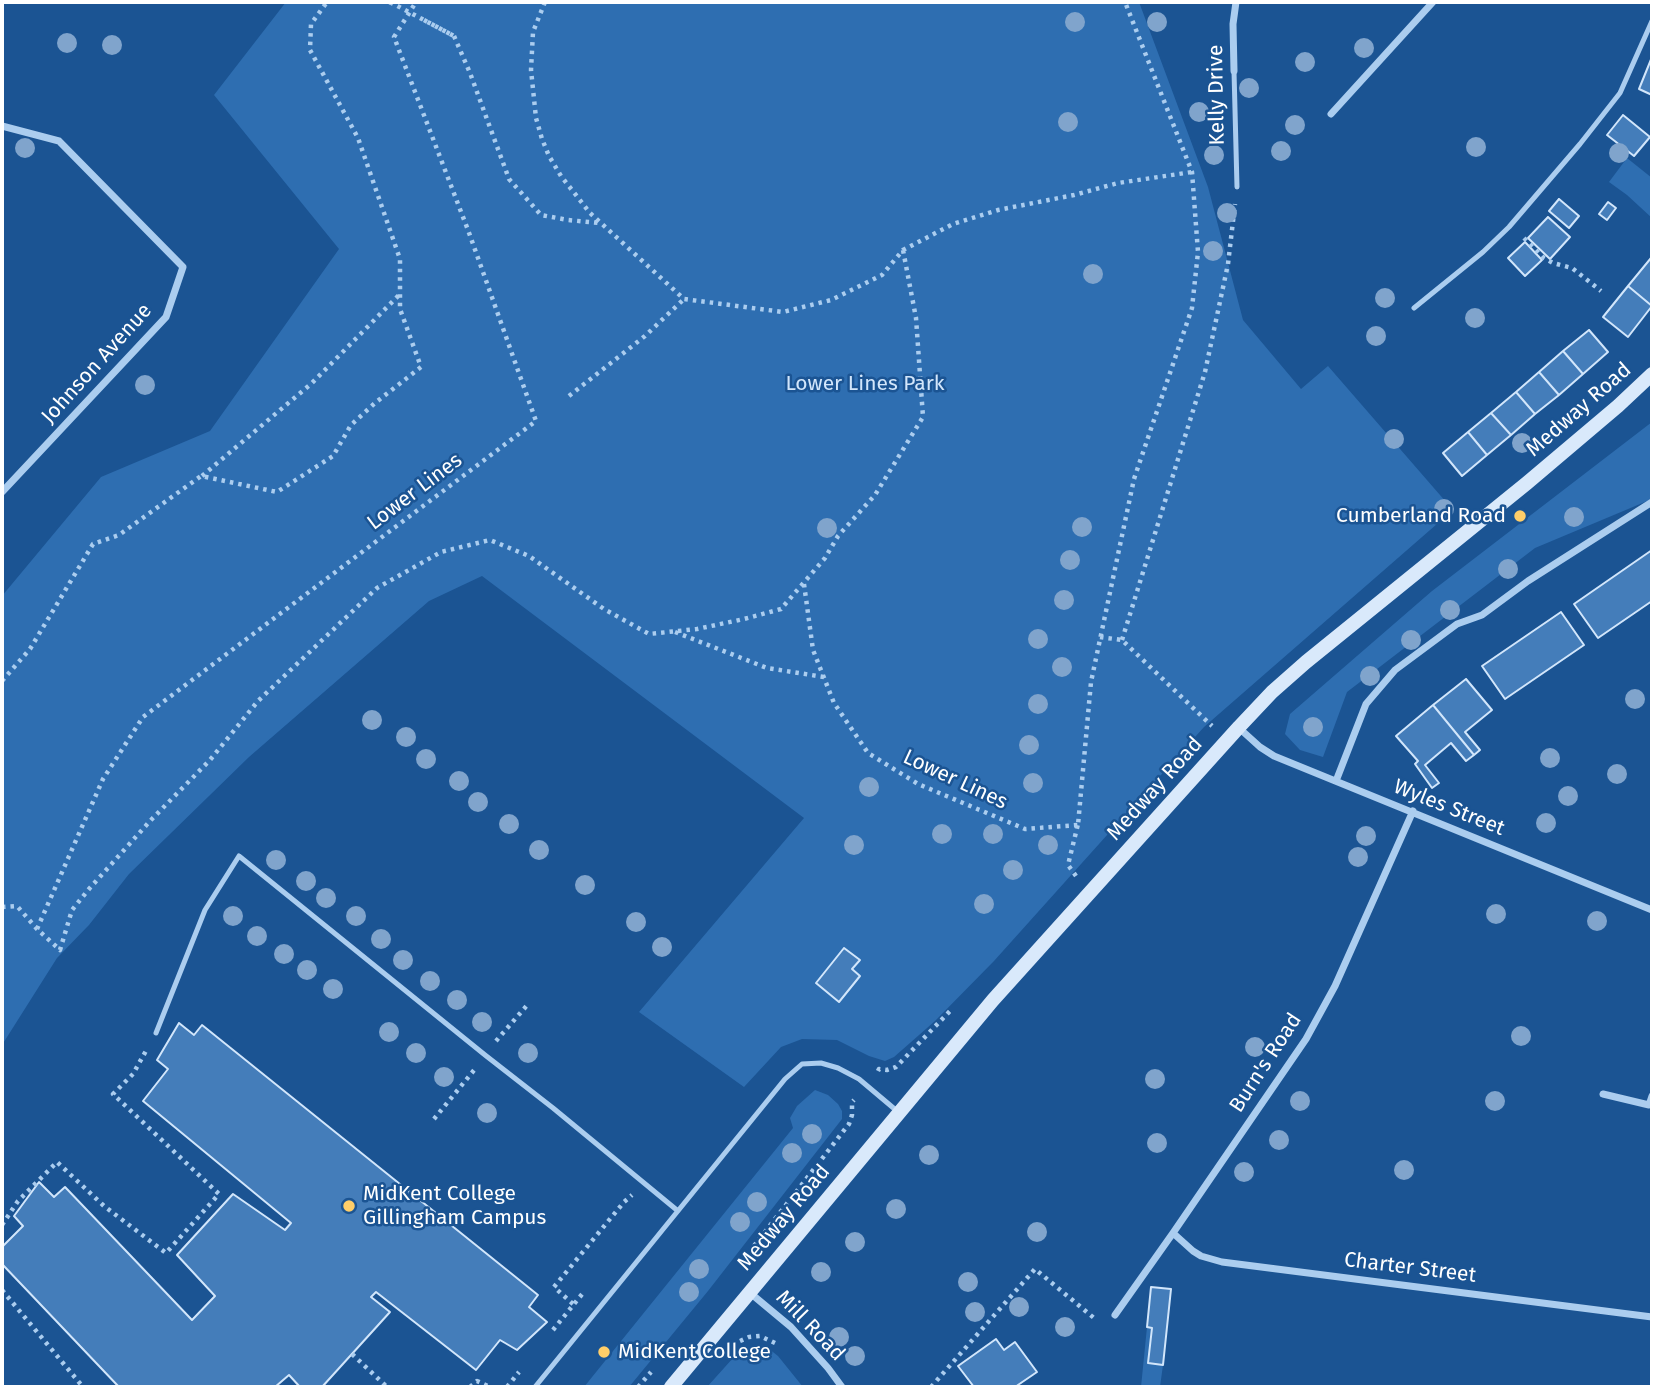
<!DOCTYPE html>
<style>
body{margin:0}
#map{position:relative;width:1654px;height:1389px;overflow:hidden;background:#1b5493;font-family:"Fira Sans",sans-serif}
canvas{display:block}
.frame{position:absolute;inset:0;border:4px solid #fff;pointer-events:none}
</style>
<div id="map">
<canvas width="1654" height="1389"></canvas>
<div class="frame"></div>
</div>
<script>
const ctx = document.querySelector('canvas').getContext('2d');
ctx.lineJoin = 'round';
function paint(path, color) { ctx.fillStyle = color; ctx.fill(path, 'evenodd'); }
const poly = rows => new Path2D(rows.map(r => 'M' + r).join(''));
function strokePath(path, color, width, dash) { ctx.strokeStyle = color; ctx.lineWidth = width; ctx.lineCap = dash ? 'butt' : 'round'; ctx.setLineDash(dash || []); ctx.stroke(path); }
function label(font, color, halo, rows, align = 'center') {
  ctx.font = font + ' "Fira Sans",sans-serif'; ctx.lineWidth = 5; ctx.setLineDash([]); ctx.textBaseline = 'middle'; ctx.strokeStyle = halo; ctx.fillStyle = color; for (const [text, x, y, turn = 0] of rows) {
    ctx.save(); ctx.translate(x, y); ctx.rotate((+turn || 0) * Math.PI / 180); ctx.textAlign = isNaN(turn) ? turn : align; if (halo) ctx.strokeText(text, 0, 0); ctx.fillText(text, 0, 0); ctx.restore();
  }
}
paint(poly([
 [286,2,1139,2,1208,187,1243,320,1301,389,1328,366,1453,510,1204,727,994,961,935,1021,894,1057,885,1061,869,1056,837,1040,802,1039,781,1047,744,1087,639,1012,804,818,482,576,429,601,249,757,129,874,89,925,57,958,2,1045,2,596,101,477,210,431,339,249,214,95],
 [1627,158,1652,178,1652,218,1627,195,1609,182],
 [1652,422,1652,499,1535,548,1347,692,1323,757,1300,750,1285,734,1290,714,1432,591],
 [815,1090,828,1095,838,1104,842,1111,842,1119,708,1291,629,1387,584,1387,793,1128,790,1118,797,1106],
 [1147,1327,1152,1328,1148,1363,1163,1365,1160,1387,1141,1387],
 [764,1345,778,1356,803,1387,707,1387,742,1348]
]), '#2e6eb1');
const building = poly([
 [1652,57,1652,95,1639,89,1652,57],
 [1623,115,1650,137,1634,156,1607,135,1623,115],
 [1559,199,1579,216,1569,228,1549,211,1559,199],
 [1608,202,1616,208,1607,220,1599,214,1608,202],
 [1548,217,1570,237,1550,259,1528,238,1548,217],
 [1525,242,1542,260,1525,276,1508,258,1525,242],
 [1651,258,1652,259,1652,306,1628,286,1651,258],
 [1628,286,1652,306,1628,337,1603,317,1628,286],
 [1589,330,1608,352,1583,374,1563,351,1589,330],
 [1563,351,1583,374,1559,395,1539,372,1563,351],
 [1539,372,1559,395,1535,414,1516,392,1539,372],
 [1516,392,1535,414,1511,435,1491,413,1516,392],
 [1491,413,1511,435,1487,455,1468,432,1491,413],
 [1468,432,1487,455,1462,476,1443,453,1468,432],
 [1652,550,1652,601,1598,638,1574,604,1652,550],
 [1561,612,1584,645,1505,699,1482,666,1561,612],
 [1466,679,1492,710,1465,732,1480,750,1474,755,1433,705,1466,679],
 [1433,705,1474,755,1466,761,1451,743,1425,765,1439,783,1432,788,1415,764,1418,761,1396,736,1433,705],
 [844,948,860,960,852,969,860,976,839,1002,816,983,844,948],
 [179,1023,194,1035,202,1025,538,1295,529,1307,547,1322,517,1350,500,1340,476,1370,376,1292,371,1297,390,1312,322,1387,300,1387,289,1375,275,1387,119,1387,2,1264,2,1247,23,1226,14,1216,39,1182,54,1197,65,1187,192,1320,215,1296,177,1255,233,1194,285,1230,291,1223,143,1101,168,1069,157,1060,179,1023],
 [1151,1287,1171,1289,1163,1365,1148,1363,1152,1328,1147,1327,1151,1287],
 [996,1339,1004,1350,1015,1342,1037,1372,1015,1387,974,1387,958,1366,996,1339]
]);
paint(building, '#447dba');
strokePath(building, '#d2e6fb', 2);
strokePath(poly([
 [389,2,394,4],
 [545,2,533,32,531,70,536,118,542,139,549,156,561,176,590,213,684,299,783,312,831,300,882,275,903,250,953,224,998,210,1074,195,1118,183,1192,172],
 [424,20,454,36,470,73,509,179,541,215,568,220,599,223],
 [1524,238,1544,258,1553,263,1572,268,1601,291],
 [569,396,645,336,684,299],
 [202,476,312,383,401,293],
 [804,584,813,650,834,703,868,753,918,784,1025,829,1078,825],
 [675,632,767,668,824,677],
 [1100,637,1122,640,1212,726],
 [1122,640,1205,372,1228,264,1235,204],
 [2,681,30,649,93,544,119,535,201,476,277,492,333,456,351,425,375,403,421,367,400,309,400,259,358,138,310,50,311,24,327,2],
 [1076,876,1068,865,1078,824,1078,825,1091,682,1134,479,1192,308,1198,252,1192,172,1125,2],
 [2,907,17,906,37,929,60,950,72,910,89,889,151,820,210,760,258,701,377,588,441,552,490,540,529,556,604,609,649,634,697,629,744,619,781,609,825,558,838,536,875,495,923,417,916,318,903,250],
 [37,929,103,779,143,717,536,421,468,230,394,37,416,2],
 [496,1041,529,1003],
 [878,1071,879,1069,887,1070,896,1067,951,1010],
 [434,1119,475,1069],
 [2,1225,18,1201,57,1162,104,1206,166,1253,219,1194,113,1094,133,1074,147,1049],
 [754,1246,849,1124,852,1115,852,1102,854,1100],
 [2,1290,83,1387],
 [573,1304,554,1287,624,1202,632,1195],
 [553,1330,583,1293],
 [740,1341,749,1337,760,1336,775,1343],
 [352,1354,387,1387],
 [470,1387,477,1381,490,1387],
 [507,1387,519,1372],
 [638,1387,651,1372],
 [931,1387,1035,1269,1094,1318,1097,1317]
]), '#abcdef', 4.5, [3.5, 5]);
strokePath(poly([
 [1234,71,1237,187],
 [1414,308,1483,252,1509,227,1580,144,1620,93,1652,21],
 [156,1033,205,910,239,856,485,1055,553,1108,678,1211],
 [535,1387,785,1079,802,1064,821,1063,838,1068,859,1079,897,1111]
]), '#abcdef', 5);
strokePath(poly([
 [1234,71,1233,24,1236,2],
 [1331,114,1433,2],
 [2,126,59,141,183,267,166,317,2,492],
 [1239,728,1260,747,1274,756,1652,910],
 [1336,781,1366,704,1395,670,1457,624,1482,615,1528,581,1652,502],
 [1603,1094,1649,1105,1652,1096],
 [1173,1233,1193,1251,1201,1256,1222,1262,1652,1317],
 [749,1292,791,1327,828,1368,842,1387],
 [1115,1315,1173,1233,1306,1039,1335,986,1413,811]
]), '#abcdef', 7);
strokePath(poly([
 [671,1387,993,1000,1239,727,1272,692,1306,662,1527,483,1618,406,1652,374]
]), '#d9e9fb', 14);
strokePath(poly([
 [390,2,454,36]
]), '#abcdef', 4.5, [3.5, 5]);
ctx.fillStyle = '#80a4cc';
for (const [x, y] of [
 [1075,22],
 [1157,22],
 [67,43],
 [112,45],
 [1364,48],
 [1305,62],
 [1249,88],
 [1199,112],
 [1068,122],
 [1295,125],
 [1476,147],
 [25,148],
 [1281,151],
 [1619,153],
 [1214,155],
 [1227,213],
 [1213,251],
 [1093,274],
 [1385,298],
 [1475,318],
 [1376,336],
 [145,385],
 [1394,439],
 [1522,443],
 [1444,509],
 [1574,517],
 [1082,527],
 [827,528],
 [1070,560],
 [1508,569],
 [1064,600],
 [1450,610],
 [1038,639],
 [1411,640],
 [1062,667],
 [1370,676],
 [1635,699],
 [1038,704],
 [372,720],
 [1313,727],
 [406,737],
 [1029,745],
 [1550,758],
 [426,759],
 [1617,774],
 [459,781],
 [1033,783],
 [869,787],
 [1568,796],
 [478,802],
 [1546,823],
 [509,824],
 [942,834],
 [993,834],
 [1366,836],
 [854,845],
 [1048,845],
 [539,850],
 [1358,857],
 [276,860],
 [1013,870],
 [306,881],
 [585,885],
 [326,898],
 [984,904],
 [1496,914],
 [233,916],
 [356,916],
 [1597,921],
 [636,922],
 [257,936],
 [381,939],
 [662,947],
 [284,954],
 [403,960],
 [307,970],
 [430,981],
 [333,989],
 [457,1000],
 [482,1022],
 [389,1032],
 [1521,1036],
 [1255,1047],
 [416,1053],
 [528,1053],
 [444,1077],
 [1155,1079],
 [1300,1101],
 [1495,1101],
 [487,1113],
 [812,1134],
 [1279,1140],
 [1157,1143],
 [792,1153],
 [929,1155],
 [1404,1170],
 [1244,1172],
 [757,1202],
 [896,1209],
 [740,1222],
 [1037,1232],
 [855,1242],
 [699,1269],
 [821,1272],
 [968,1282],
 [689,1292],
 [1019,1307],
 [975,1312],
 [1065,1327],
 [839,1337],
 [855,1356]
]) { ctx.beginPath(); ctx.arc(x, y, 10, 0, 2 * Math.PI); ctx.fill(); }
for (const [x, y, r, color] of [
 [1520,516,7,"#ffce69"],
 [349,1206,7,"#ffce69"],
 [604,1352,7,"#ffce69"]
]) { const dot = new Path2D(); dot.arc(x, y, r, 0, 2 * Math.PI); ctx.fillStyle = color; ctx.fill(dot); strokePath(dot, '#1b5493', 2.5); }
label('21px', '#fff', '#1b5493', [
 ["Kelly Drive",1217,95,-91],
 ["Johnson Avenue",97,364,-48],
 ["Medway Road",1579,410,-41],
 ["Lower Lines",415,492,-37],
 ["Lower Lines",955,780,25],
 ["Medway Road",1155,789,-48],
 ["Wyles Street",1449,808,22],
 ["Burn's Road",1266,1063,-57],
 ["Medway Road",784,1218,-50],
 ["Charter Street",1410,1268,7],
 ["Mill Road",810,1326,46]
]);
label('21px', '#d2e6fb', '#1b5493', [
 ["Lower Lines Park",865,384]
]);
label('21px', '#fff', '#1b5493', [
 ["Cumberland Road",1506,516,"right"],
 ["MidKent College",363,1194],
 ["Gillingham Campus",363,1218],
 ["MidKent College",618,1352]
], 'left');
</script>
